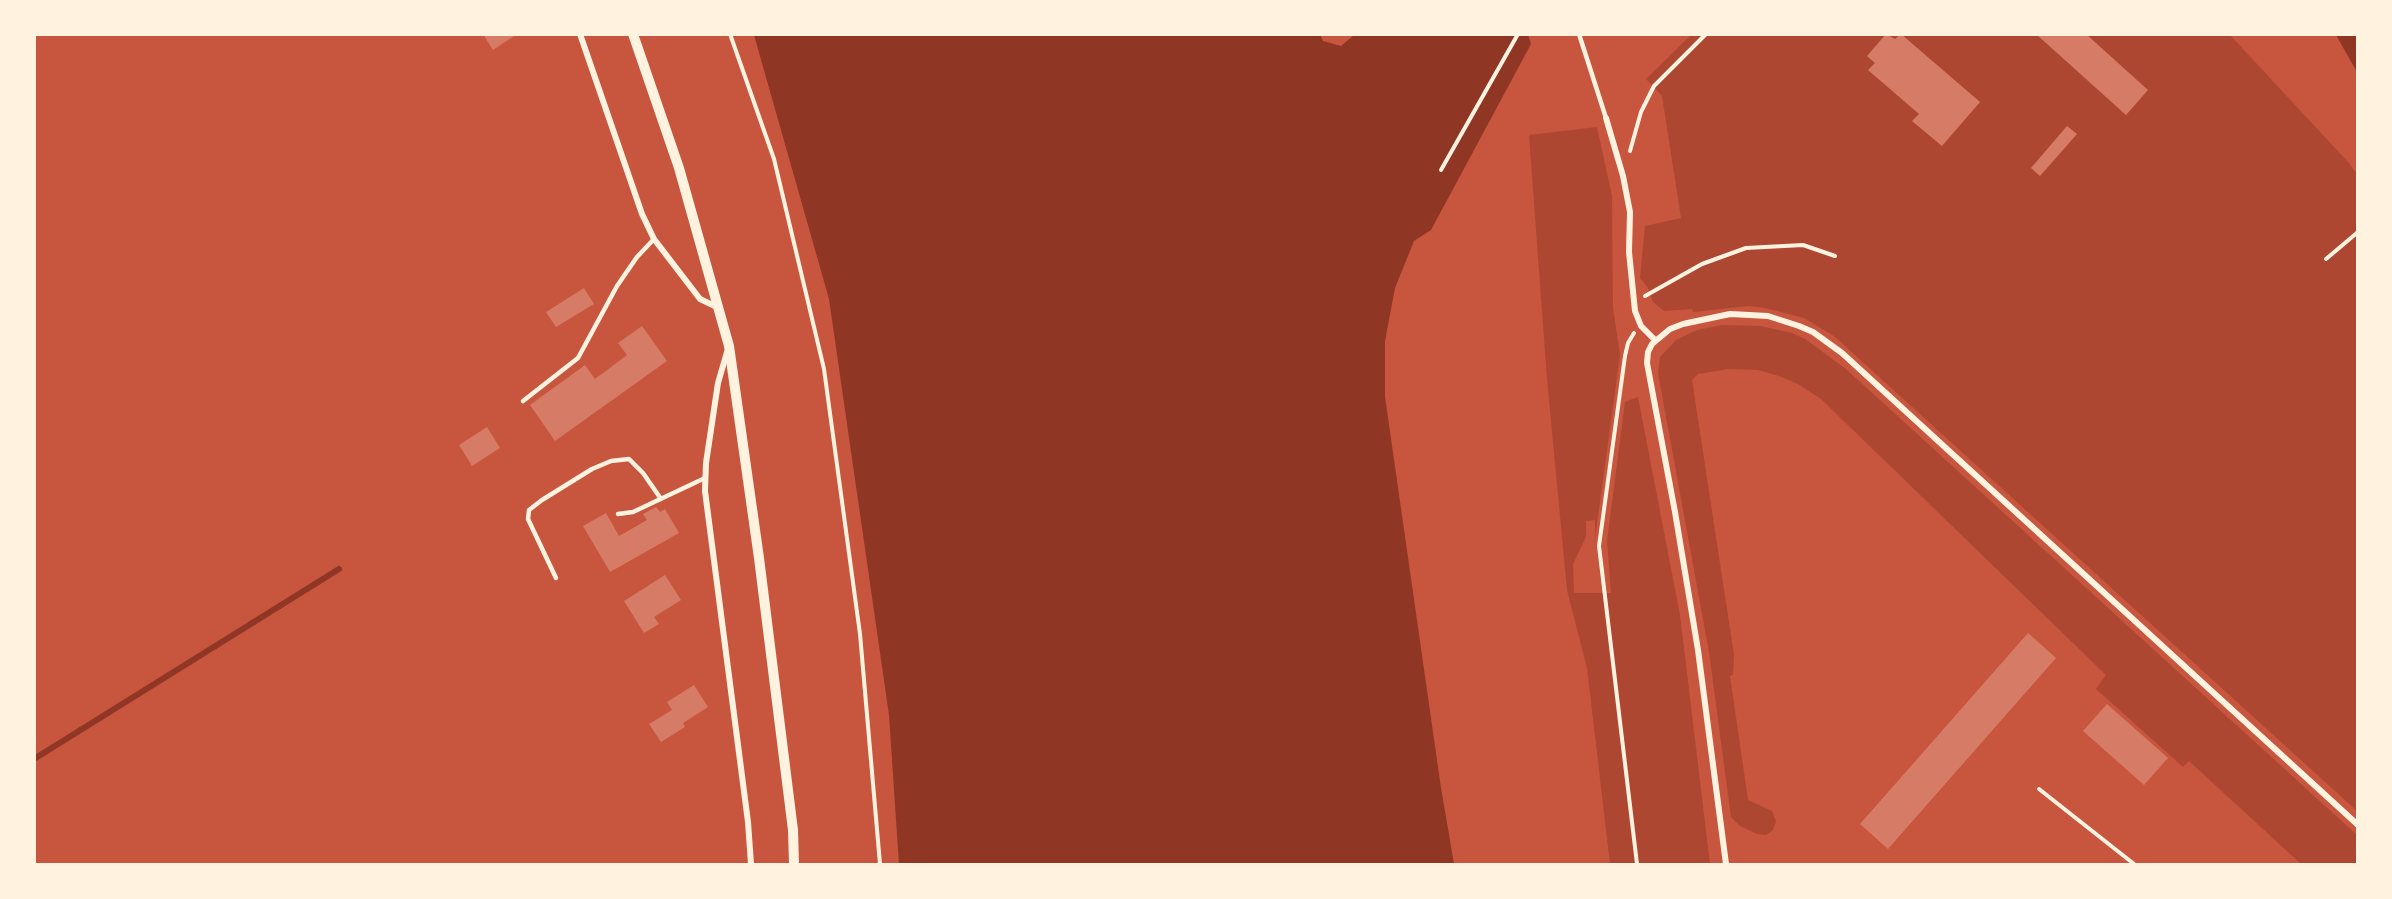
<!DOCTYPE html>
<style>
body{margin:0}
#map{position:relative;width:2392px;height:899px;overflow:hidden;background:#c8553d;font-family:Mulish,sans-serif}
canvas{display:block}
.frame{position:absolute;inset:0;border:36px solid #fff3e0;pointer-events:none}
</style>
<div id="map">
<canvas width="2392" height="899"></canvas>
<div class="frame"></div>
</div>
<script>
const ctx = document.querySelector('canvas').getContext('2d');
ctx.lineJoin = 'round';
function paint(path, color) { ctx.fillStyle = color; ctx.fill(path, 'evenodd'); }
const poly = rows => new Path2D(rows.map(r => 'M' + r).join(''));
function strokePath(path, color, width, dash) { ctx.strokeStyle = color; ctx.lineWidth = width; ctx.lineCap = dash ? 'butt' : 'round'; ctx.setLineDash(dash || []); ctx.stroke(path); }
paint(poly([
 [1691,35,2230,35,2349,163,2357,174,2357,811,1834,336,1804,318,1765,308,1749,306,1693,312,1692,309,1664,311,1653,302,1648,288,1640,278,1645,226,1681,218,1662,96,1646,79],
 [1597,127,1612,196,1613,308,1620,355,1595,538,1595,520,1586,521,1586,537,1573,564,1574,593,1611,593,1607,541,1625,402,1638,397,1680,615,1710,864,1610,864,1587,668,1567,590,1547,379,1529,135],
 [1722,325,1761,326,1792,333,1805,339,1846,369,2357,835,2357,864,2301,864,2189,761,2183,767,2096,689,2106,675,1821,399,1798,384,1779,376,1758,370,1728,369,1698,374,1692,380,1734,655,1733,675,1730,676,1748,800,1772,811,1776,821,1773,830,1766,835,1757,834,1740,826,1731,817,1709,652,1658,373,1660,357,1676,340,1697,330]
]), '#ae4732');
paint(poly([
 [1320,34,1323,41,1341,46,1354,35,1528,35,1531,44,1431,230,1414,241,1395,288,1385,341,1385,397,1441,788,1454,864,899,864,889,715,829,299,754,35],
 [2336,35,2357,35,2357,72,2353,65]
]), '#8f3625');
strokePath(poly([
 [34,759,339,569]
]), '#8f3625', 6);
paint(poly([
 [483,34,517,34,493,50],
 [1886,34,1895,39,1901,34,1980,102,1942,146,1912,121,1919,114,1868,70,1875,63,1867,56],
 [2036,34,2086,34,2148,90,2126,115],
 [2067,126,2077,134,2040,176,2031,168],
 [584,288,594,304,556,327,546,312],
 [642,326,667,361,555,441,530,405,585,365,595,379,627,355,618,343],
 [487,427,500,448,472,466,459,445],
 [656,507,660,512,665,509,679,533,610,572,583,526,606,513,619,536,647,520,643,514],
 [665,575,681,600,654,617,659,624,644,633,624,601],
 [2028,633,2056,658,1888,849,1860,824],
 [694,685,708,707,683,723,685,727,661,742,649,724,672,710,667,702],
 [2107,704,2168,758,2144,785,2083,731]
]), '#d67c66');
strokePath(poly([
 [730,34,774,159,824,369,860,634,880,864],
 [1630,151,1641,112,1654,86,1706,34],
 [1441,170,1518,34],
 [2326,259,2358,232],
 [1645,296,1702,264,1746,248,1803,245,1835,256],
 [1634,333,1628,343,1625,356,1599,546,1637,864],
 [2039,789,2134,864]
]), '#fff3e0', 4);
strokePath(poly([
 [1579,34,1606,118],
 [523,401,578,358,617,286,637,257,654,239],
 [618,514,633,512,705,478],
 [556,578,528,519,529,510,542,500,592,469,611,461,629,459,643,473,661,499]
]), '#fff3e0', 4.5);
strokePath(poly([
 [580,34,642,214,654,239,700,299,719,308],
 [1606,118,1623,176,1630,212,1629,252,1635,311,1641,326,1655,340],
 [727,352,718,383,706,463,705,491,748,822,751,864],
 [1726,864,1698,650,1675,512,1647,363,1648,352,1652,344,1670,329,1683,324,1730,314,1768,316,1799,326,1813,332,1842,353,2358,825]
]), '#fff3e0', 6);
strokePath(poly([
 [633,34,679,168,729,346,759,558,793,830,794,864]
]), '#fff3e0', 10);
</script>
